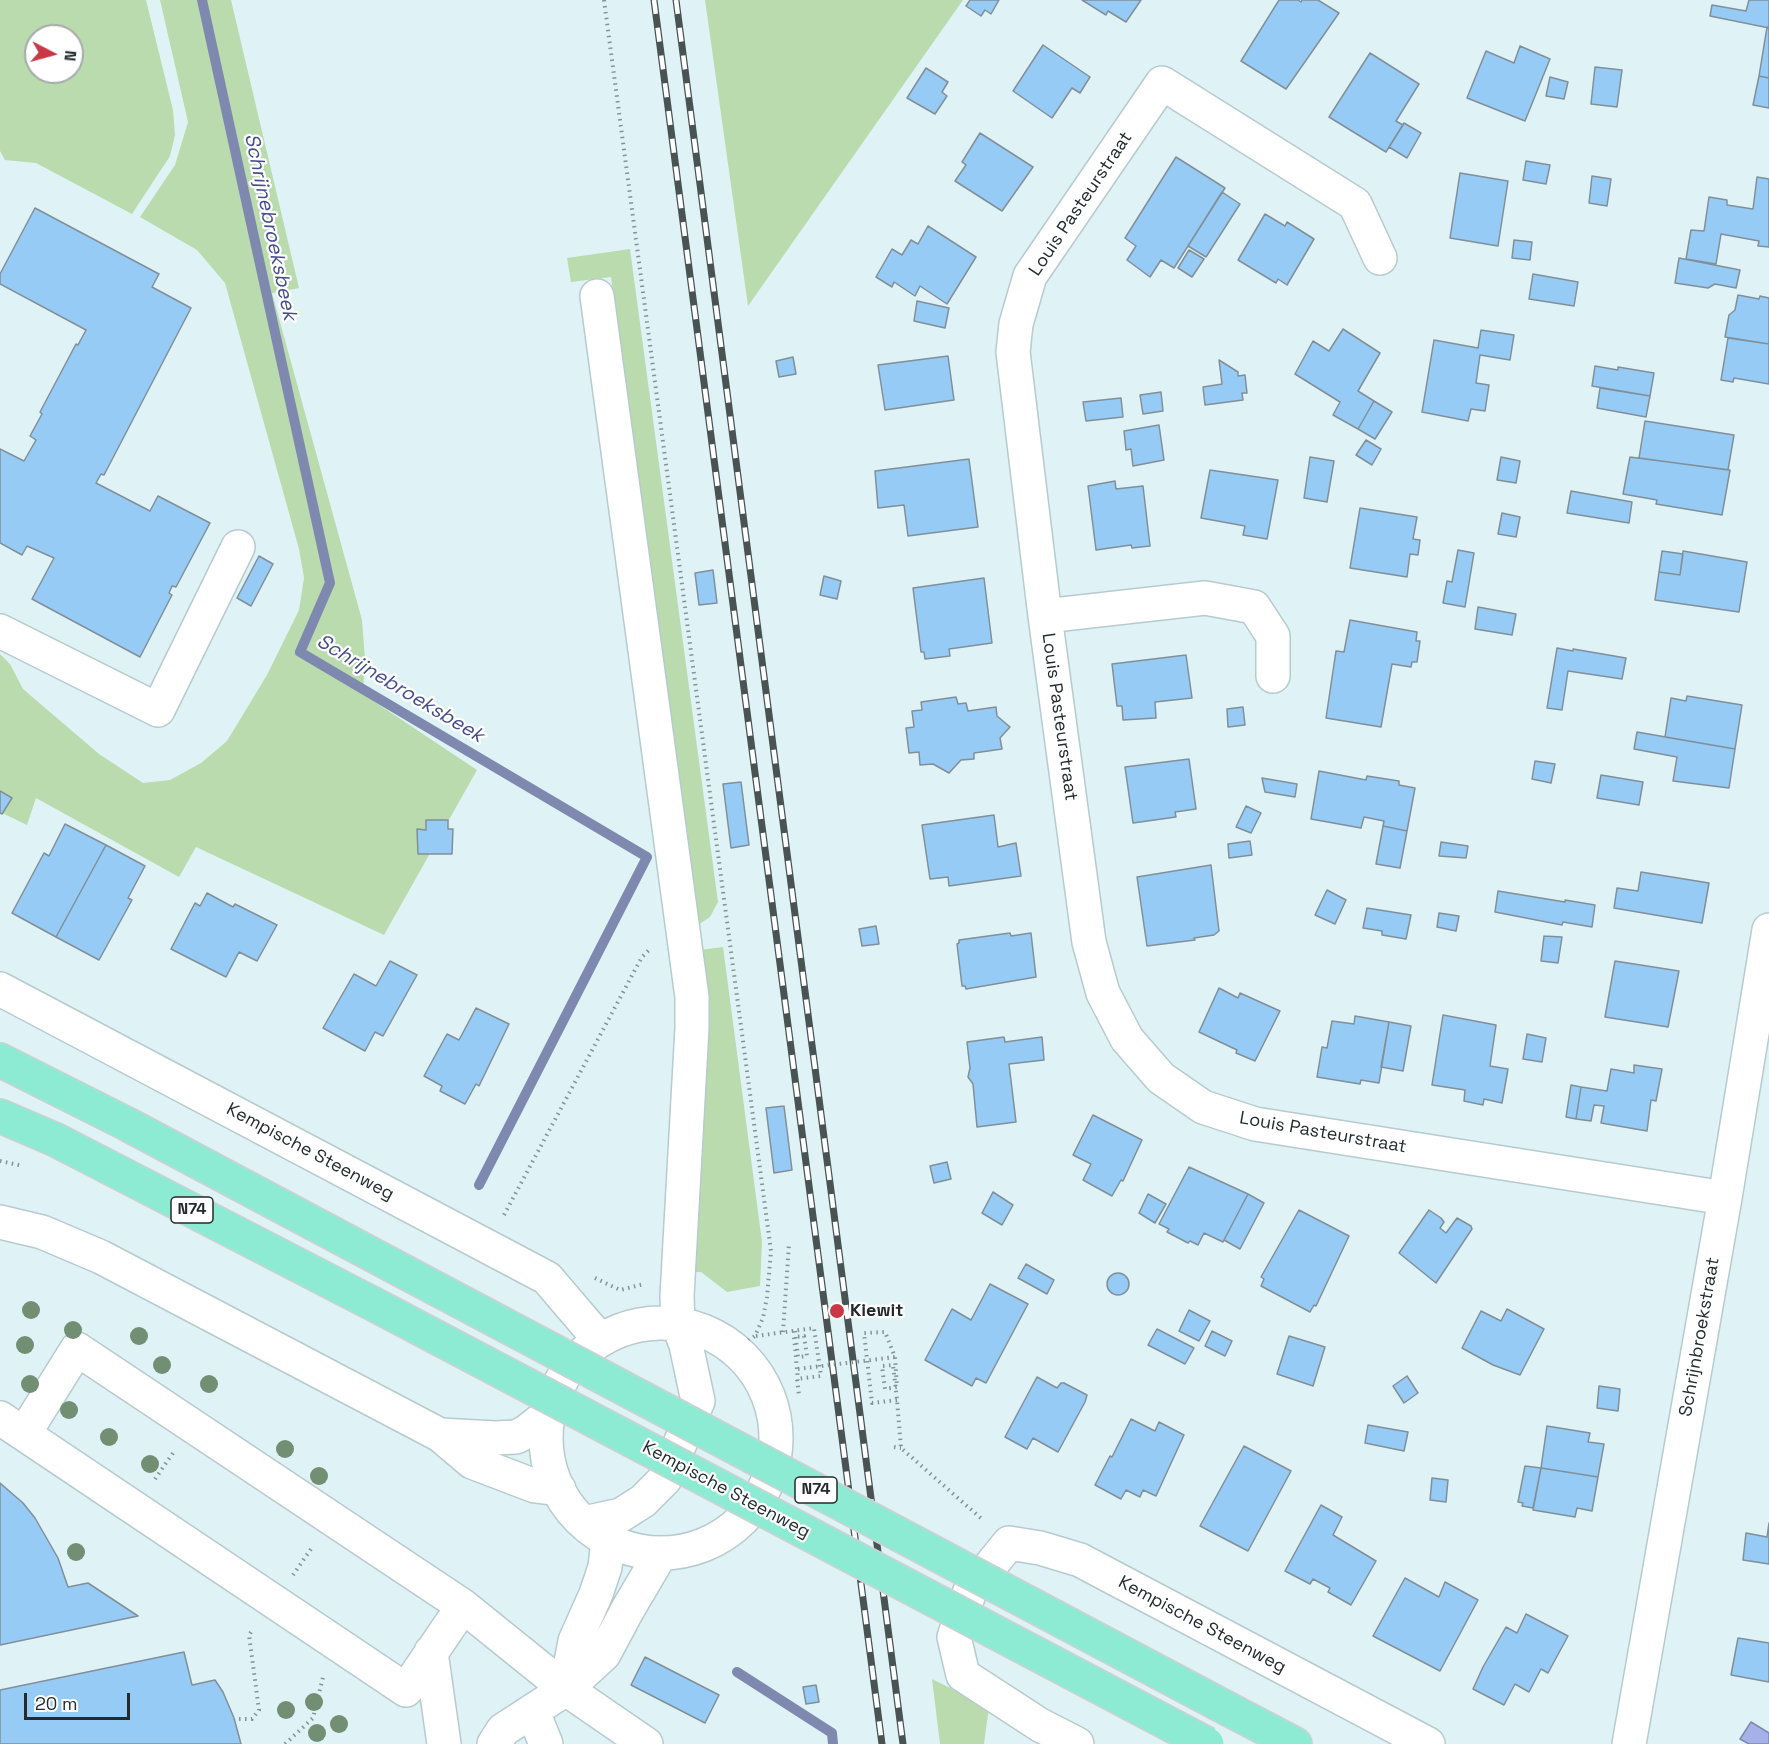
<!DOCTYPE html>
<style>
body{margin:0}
#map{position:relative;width:1769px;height:1744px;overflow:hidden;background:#dff3f6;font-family:"Space Grotesk",sans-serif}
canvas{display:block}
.north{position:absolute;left:24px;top:24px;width:60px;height:60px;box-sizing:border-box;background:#fff;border:2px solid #a7aaab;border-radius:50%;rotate:96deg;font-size:16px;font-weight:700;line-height:24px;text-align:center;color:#232b2c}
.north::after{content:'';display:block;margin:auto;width:21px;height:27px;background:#c83846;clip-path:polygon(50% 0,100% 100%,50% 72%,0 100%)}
.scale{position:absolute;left:24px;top:1693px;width:106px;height:27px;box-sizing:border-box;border:3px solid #232b2c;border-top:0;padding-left:8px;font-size:18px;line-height:21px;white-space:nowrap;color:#232b2c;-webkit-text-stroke:4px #fff;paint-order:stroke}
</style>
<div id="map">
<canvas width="1769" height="1744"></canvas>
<div class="north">N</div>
<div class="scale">20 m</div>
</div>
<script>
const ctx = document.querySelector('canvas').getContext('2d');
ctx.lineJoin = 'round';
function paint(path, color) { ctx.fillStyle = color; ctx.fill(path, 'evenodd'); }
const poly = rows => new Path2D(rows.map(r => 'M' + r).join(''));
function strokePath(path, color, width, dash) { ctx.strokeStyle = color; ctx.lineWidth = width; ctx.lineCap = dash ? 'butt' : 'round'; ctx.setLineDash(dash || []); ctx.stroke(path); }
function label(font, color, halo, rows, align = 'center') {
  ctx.font = font + ' "Space Grotesk",sans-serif'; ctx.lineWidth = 4.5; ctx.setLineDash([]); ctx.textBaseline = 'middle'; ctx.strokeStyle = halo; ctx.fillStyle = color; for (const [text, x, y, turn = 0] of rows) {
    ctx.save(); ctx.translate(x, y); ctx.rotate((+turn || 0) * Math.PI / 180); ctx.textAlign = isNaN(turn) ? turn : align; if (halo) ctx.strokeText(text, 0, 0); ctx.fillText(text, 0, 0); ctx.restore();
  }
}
paint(poly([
 [0,0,146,0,173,110,175,135,170,156,132,214,36,163,5,160,0,151],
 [36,36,72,36,72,72,36,72],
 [160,0,231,0,299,288,272,293,362,620,365,659,363,694,477,770,384,935,196,847,179,877,36,798,27,825,0,812,0,654,10,664,23,689,99,754,143,783,170,780,201,763,227,741,267,675,299,610,304,578,299,549,225,283,197,250,140,217,175,165,188,122],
 [705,0,963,0,748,306],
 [630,249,718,902,710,917,698,925,611,277,571,282,567,258],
 [723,947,762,1242,760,1286,727,1292,701,1272,695,1272,700,950],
 [932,1679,989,1707,984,1744,940,1744]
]), '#b9dbad');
const water = poly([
 [1751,1722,1769,1733,1769,1744,1749,1744,1740,1739,1751,1722]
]);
paint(water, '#a7b1e9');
strokePath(water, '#7f89b0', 1.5);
strokePath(poly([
 [202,0,330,583,300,652,647,857,479,1185],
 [737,1672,832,1733,833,1744]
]), '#7f89b0', 10);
const building = poly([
 [970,0,999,0,991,14,985,10,981,16,966,6,970,0],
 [1082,0,1141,0,1126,22,1108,11,1106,15,1082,0],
 [1279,0,1298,0,1301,2,1302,0,1318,0,1339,13,1286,89,1241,61,1279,0],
 [1749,0,1769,0,1769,28,1710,16,1712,5,1746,11,1749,0],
 [1767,27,1769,28,1769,78,1759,76,1767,27],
 [1043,45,1090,77,1080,93,1072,88,1052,118,1013,91,1043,45],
 [1520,46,1550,59,1525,121,1467,98,1486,51,1514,63,1520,46],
 [1370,53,1419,84,1396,121,1403,125,1386,152,1329,117,1370,53],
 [1595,67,1622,70,1617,107,1591,104,1595,67],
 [926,68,948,82,942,92,947,96,935,114,907,98,926,68],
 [1759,76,1769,78,1769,108,1753,105,1759,76],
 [1550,77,1568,82,1564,99,1546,96,1550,77],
 [1404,123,1421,133,1407,158,1389,147,1404,123],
 [980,133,1033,167,1002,211,955,181,966,165,962,162,980,133],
 [1176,157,1225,188,1174,268,1161,260,1150,277,1127,260,1136,246,1125,238,1176,157],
 [1526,161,1550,165,1546,184,1523,180,1526,161],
 [1460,173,1508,181,1498,246,1450,238,1460,173],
 [1592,176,1611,179,1607,206,1589,203,1592,176],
 [1757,177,1769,179,1769,247,1758,246,1759,241,1721,234,1716,264,1686,259,1691,230,1704,231,1709,197,1727,200,1727,205,1753,209,1757,177],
 [1222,192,1240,204,1206,257,1188,246,1222,192],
 [35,208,159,274,152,287,191,308,104,475,101,474,96,483,150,511,158,496,210,523,176,587,172,586,169,593,172,595,140,657,32,599,54,558,27,546,22,555,0,543,0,449,24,461,36,440,30,436,42,414,40,412,76,344,78,345,86,330,0,284,0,274,35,208],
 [1265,214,1285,226,1287,222,1314,239,1287,285,1278,279,1276,283,1238,260,1265,214],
 [928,226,976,257,947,304,920,286,915,296,894,282,892,287,876,277,892,249,902,255,911,240,918,244,928,226],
 [1514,240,1532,242,1530,260,1512,258,1514,240],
 [1189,250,1204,259,1192,277,1178,268,1189,250],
 [1679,258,1740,270,1736,288,1715,284,1708,288,1675,283,1679,258],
 [1533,274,1578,282,1574,306,1529,299,1533,274],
 [1738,295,1759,299,1760,296,1769,298,1769,344,1725,337,1729,315,1735,310,1738,295],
 [917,301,949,308,945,328,914,321,917,301],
 [1343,329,1380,353,1358,391,1374,401,1358,429,1333,415,1340,402,1295,374,1313,341,1329,351,1343,329],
 [1481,330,1514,335,1510,360,1480,355,1476,383,1489,385,1485,411,1471,409,1468,421,1422,412,1434,340,1478,348,1481,330],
 [1728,338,1769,344,1769,384,1734,378,1733,382,1721,380,1728,338],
 [948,356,954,400,885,410,878,365,948,356],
 [793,357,796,374,779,377,776,361,793,357],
 [1219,360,1238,372,1238,376,1245,375,1247,393,1242,393,1243,400,1205,405,1203,387,1222,384,1219,360],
 [1595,366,1618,370,1618,367,1654,373,1650,396,1592,386,1595,366],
 [1600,388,1650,396,1646,417,1597,408,1600,388],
 [1161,392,1163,411,1143,414,1140,395,1161,392],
 [1121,398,1123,417,1086,421,1083,402,1121,398],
 [1374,401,1392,412,1375,439,1358,429,1374,401],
 [1645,421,1734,435,1728,470,1639,458,1645,421],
 [1159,425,1164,460,1133,466,1131,449,1126,450,1124,431,1159,425],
 [1366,440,1381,449,1372,465,1356,455,1366,440],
 [1310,457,1334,461,1327,502,1304,498,1310,457],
 [1501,457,1520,461,1516,483,1497,480,1501,457],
 [1630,457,1730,470,1722,515,1656,504,1657,500,1623,494,1630,457],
 [969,459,978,527,908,536,904,505,878,508,875,471,969,459],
 [1210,470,1278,480,1267,539,1243,535,1245,526,1201,518,1210,470],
 [1115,481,1116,489,1143,486,1150,546,1132,548,1131,545,1096,550,1088,486,1115,481],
 [1571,491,1632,502,1629,523,1567,513,1571,491],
 [1360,508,1417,517,1413,539,1420,540,1418,555,1410,554,1407,577,1350,568,1360,508],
 [1502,513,1520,517,1516,537,1498,534,1502,513],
 [1458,550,1474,553,1465,607,1443,603,1447,581,1452,582,1458,550],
 [1662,551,1683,554,1680,575,1659,572,1662,551],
 [1683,551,1747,562,1739,612,1655,600,1659,572,1680,575,1683,551],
 [259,556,273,564,251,606,237,598,259,556],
 [713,570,717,603,699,605,695,573,713,570],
 [824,576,841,581,837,599,820,595,824,576],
 [984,578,992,643,949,649,950,656,925,659,924,652,921,652,913,588,984,578],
 [1478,607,1516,614,1512,635,1475,629,1478,607],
 [1350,620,1417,632,1416,641,1420,641,1417,662,1412,662,1411,667,1392,664,1381,727,1326,718,1336,651,1344,652,1350,620],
 [1557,648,1573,651,1573,649,1626,658,1622,679,1568,671,1562,710,1547,708,1557,648],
 [1186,655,1192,698,1155,702,1156,718,1123,720,1122,706,1117,706,1112,664,1186,655],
 [1687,696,1742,705,1735,749,1665,737,1671,698,1686,701,1687,696],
 [956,697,958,704,966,703,968,711,996,707,997,716,1010,727,1000,738,1002,749,974,753,974,759,961,760,949,773,933,764,920,765,919,752,909,753,906,728,914,727,912,711,922,710,921,702,956,697],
 [1243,707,1245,725,1228,727,1227,709,1243,707],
 [1637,732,1735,749,1729,788,1673,781,1677,757,1634,749,1637,732],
 [1189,759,1196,809,1175,812,1176,817,1133,823,1125,767,1189,759],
 [1535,761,1555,764,1551,783,1532,779,1535,761],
 [1319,771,1366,780,1367,776,1399,781,1399,785,1415,788,1407,831,1383,826,1384,821,1364,817,1361,828,1311,819,1319,771],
 [1601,775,1643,782,1639,805,1597,798,1601,775],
 [1262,778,1297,784,1295,797,1265,792,1262,778],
 [741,782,749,845,731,848,723,784,741,782],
 [0,791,12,798,2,814,0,813,0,791],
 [1246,806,1261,813,1251,833,1236,827,1246,806],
 [994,815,998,847,1016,843,1021,876,949,886,948,877,930,879,922,825,994,815],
 [426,820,448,820,448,829,453,829,452,854,418,854,417,829,426,830,426,820],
 [65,824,106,845,56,937,12,913,44,853,49,856,65,824],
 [1383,826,1407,831,1400,868,1376,864,1383,826],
 [1250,841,1252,855,1229,858,1228,844,1250,841],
 [1441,842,1468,846,1466,858,1439,856,1441,842],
 [106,845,145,866,128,898,132,900,99,960,56,937,106,845],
 [1211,865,1219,931,1214,935,1194,938,1195,940,1147,946,1137,877,1211,865],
 [1641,872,1709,883,1702,923,1614,908,1617,888,1638,891,1641,872],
 [1327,890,1346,900,1335,924,1315,915,1327,890],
 [1498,891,1565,902,1565,900,1595,905,1592,927,1563,922,1562,925,1495,912,1498,891],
 [207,893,233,907,235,904,277,925,257,961,239,952,226,977,171,949,195,903,200,906,207,893],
 [1367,908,1411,915,1406,939,1382,935,1382,931,1363,928,1367,908],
 [1439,913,1459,916,1456,931,1437,927,1439,913],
 [876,926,879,944,862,946,859,929,876,926],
 [1010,933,1011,936,1031,933,1036,977,966,989,965,986,962,986,957,944,959,943,959,940,1010,933],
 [1544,936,1562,937,1558,963,1541,961,1544,936],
 [390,961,417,975,383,1036,375,1032,365,1051,323,1028,354,974,376,986,390,961],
 [1615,961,1679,971,1668,1027,1605,1017,1615,961],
 [1219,988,1238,998,1240,993,1280,1011,1255,1061,1236,1053,1237,1050,1199,1032,1219,988],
 [476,1008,509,1024,479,1086,476,1084,465,1104,440,1091,442,1086,424,1076,447,1034,459,1040,476,1008],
 [1443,1015,1496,1025,1490,1066,1508,1069,1502,1103,1484,1099,1483,1105,1464,1101,1465,1090,1432,1085,1443,1015],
 [1355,1016,1389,1022,1379,1083,1361,1080,1360,1084,1317,1077,1322,1047,1327,1048,1332,1021,1354,1024,1355,1016],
 [1389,1022,1411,1026,1403,1071,1381,1067,1389,1022],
 [1527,1034,1546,1038,1542,1062,1523,1059,1527,1034],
 [1004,1037,1005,1042,1042,1037,1044,1060,1009,1064,1016,1122,977,1127,973,1084,968,1077,970,1068,967,1042,1004,1037],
 [1634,1065,1662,1069,1656,1101,1651,1100,1647,1131,1601,1123,1604,1106,1594,1105,1591,1121,1576,1119,1581,1087,1607,1091,1611,1069,1634,1073,1634,1065],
 [1571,1085,1581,1087,1576,1119,1566,1117,1571,1085],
 [784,1106,792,1170,774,1173,766,1108,784,1106],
 [1093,1115,1142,1140,1123,1181,1121,1180,1112,1196,1083,1180,1091,1164,1073,1155,1093,1115],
 [947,1162,951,1179,934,1183,930,1166,947,1162],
 [1189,1167,1248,1194,1223,1242,1204,1233,1198,1245,1190,1241,1188,1243,1167,1232,1169,1229,1159,1224,1189,1167],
 [993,1192,1013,1205,1002,1225,982,1213,993,1192],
 [1148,1194,1166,1204,1155,1223,1139,1213,1148,1194],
 [1248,1194,1264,1203,1240,1249,1224,1240,1248,1194],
 [1299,1210,1349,1236,1316,1306,1314,1305,1310,1312,1261,1286,1264,1279,1261,1277,1299,1210],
 [1429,1210,1441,1218,1444,1222,1440,1228,1446,1233,1457,1218,1471,1226,1472,1229,1436,1283,1399,1253,1429,1210],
 [1026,1264,1054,1280,1047,1294,1018,1278,1026,1264],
 '1107 1284a11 11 0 1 1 22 0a11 11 0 1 1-22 0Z',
 [990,1284,1028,1304,986,1383,976,1378,972,1386,925,1360,952,1309,971,1320,990,1284],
 [1507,1309,1544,1329,1520,1375,1493,1365,1462,1348,1481,1311,1501,1321,1507,1309],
 [1189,1310,1210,1321,1199,1341,1179,1331,1189,1310],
 [1157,1329,1194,1348,1185,1364,1148,1345,1157,1329],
 [1212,1331,1232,1341,1225,1356,1205,1346,1212,1331],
 [1289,1336,1325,1347,1313,1386,1277,1374,1289,1336],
 [1407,1376,1418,1393,1404,1403,1393,1386,1407,1376],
 [1037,1377,1057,1388,1061,1383,1064,1383,1087,1395,1085,1402,1058,1452,1033,1438,1027,1449,1005,1437,1037,1377],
 [1599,1386,1620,1389,1618,1411,1597,1408,1599,1386],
 [1131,1419,1155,1431,1159,1422,1184,1435,1156,1496,1143,1490,1140,1497,1126,1490,1121,1499,1095,1485,1110,1456,1112,1457,1131,1419],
 [1368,1425,1408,1432,1404,1451,1365,1443,1368,1425],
 [1547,1426,1590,1433,1588,1442,1604,1444,1598,1477,1541,1468,1547,1426],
 [1244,1446,1291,1471,1248,1551,1200,1526,1244,1446],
 [1525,1466,1541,1468,1533,1508,1522,1506,1523,1503,1518,1502,1525,1466],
 [1541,1468,1598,1477,1592,1511,1577,1508,1575,1517,1533,1510,1541,1468],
 [1432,1478,1448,1480,1446,1502,1430,1500,1432,1478],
 [0,1483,23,1503,35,1518,58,1558,68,1587,88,1583,138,1616,0,1645,0,1483],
 [1321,1505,1342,1517,1333,1535,1376,1561,1351,1605,1328,1592,1330,1588,1313,1579,1310,1584,1285,1571,1321,1505],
 [1769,1523,1769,1564,1743,1560,1746,1533,1767,1537,1769,1523],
 [1405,1578,1439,1597,1445,1582,1478,1600,1440,1671,1373,1636,1405,1578],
 [1526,1614,1568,1636,1548,1673,1541,1669,1529,1692,1515,1684,1504,1705,1473,1689,1483,1667,1506,1627,1517,1633,1526,1614],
 [1738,1638,1769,1643,1769,1682,1731,1675,1738,1638],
 [184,1652,192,1685,215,1680,223,1692,234,1718,241,1744,0,1744,0,1690,184,1652],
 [645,1657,719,1695,705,1723,631,1685,645,1657],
 [816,1685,819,1702,806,1704,803,1687,816,1685]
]);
paint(building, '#95cbf4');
strokePath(building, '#828f99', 1.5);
const minor = poly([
 [1380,258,1355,204,1162,83,1030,276,1016,324,1013,352,1045,616,1089,942,1103,993,1127,1039,1161,1078,1203,1107,1255,1124,1725,1198],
 [1045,616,1205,598,1254,607,1273,636,1273,676],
 [0,631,158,710,238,547],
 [0,989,547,1278,600,1340],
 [0,1222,42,1232,101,1257,440,1435,472,1462,535,1486,559,1489],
 '546 1438a115 115 0 1 1 230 0a115 115 0 1 1-230 0Z',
 [0,1418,406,1690,463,1606,566,1689,646,1744],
 [24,1434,77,1349,463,1606],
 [440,1435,495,1438,516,1437,526,1432,549,1414],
 [584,1523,621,1515,643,1501,665,1479,698,1401,686,1345,678,1324,677,1296,692,1028,692,997,597,296],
 [431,1652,444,1744],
 [566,1689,575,1641,596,1594,605,1567,608,1540],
 [533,1712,546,1744],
 [494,1744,503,1730,566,1689,604,1654,628,1609,661,1553],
 [1077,1744,1040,1725,963,1675,954,1637,970,1591,1009,1543,1040,1548,1080,1560,1428,1744],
 [1629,1744,1725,1198,1769,930]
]);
const major = poly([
 [0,1060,127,1124,401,1270],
 [0,1116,56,1140,381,1308],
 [1230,1710,1295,1744]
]);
strokePath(minor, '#b7cbce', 36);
strokePath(major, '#cfd0d1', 36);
strokePath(poly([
 [604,0,771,1251,767,1297,763,1318,755,1336,735,1349],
 [0,1161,23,1166],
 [504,1215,636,968,642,957,650,949],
 [595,1278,620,1290,644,1284],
 [795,1331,798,1357,807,1356,804,1336,794,1337,798,1380],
 [783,1332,789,1244],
 [756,1336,814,1328,821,1376,797,1379,799,1395],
 [897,1400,872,1403,864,1333,885,1332,895,1357,897,1387,885,1389,882,1366,893,1365,896,1391,897,1400,901,1448,984,1521],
 [894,1447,901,1448],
 [155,1479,173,1453],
 [293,1575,313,1546],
 [239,1719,252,1719,259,1710,249,1635,253,1629],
 [285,1744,313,1718,323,1677]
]), '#849395', 4, [1.5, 4.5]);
strokePath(minor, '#fff', 33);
strokePath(major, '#8debd4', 33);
const rail = poly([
 [654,0,882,1744],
 [676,0,903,1744]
]);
strokePath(rail, '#495354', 7);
strokePath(rail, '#fff', 4.5, [14]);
const majorBridge = poly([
 [401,1270,1230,1710],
 [381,1308,1207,1744]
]);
strokePath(majorBridge, '#cfd0d1', 36, []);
strokePath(poly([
 [798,1369,895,1357]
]), '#849395', 4, [1.5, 4.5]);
strokePath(majorBridge, '#8debd4', 33);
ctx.fillStyle = '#728e73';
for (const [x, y] of [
 [31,1310],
 [73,1330],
 [139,1336],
 [25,1345],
 [162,1365],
 [30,1384],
 [209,1384],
 [69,1410],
 [109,1437],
 [285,1449],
 [150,1464],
 [319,1476],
 [76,1552],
 [314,1702],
 [286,1710],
 [339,1724],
 [317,1733]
]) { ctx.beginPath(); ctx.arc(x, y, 9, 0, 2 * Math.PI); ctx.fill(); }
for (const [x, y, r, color] of [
 [837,1311,8,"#c83846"]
]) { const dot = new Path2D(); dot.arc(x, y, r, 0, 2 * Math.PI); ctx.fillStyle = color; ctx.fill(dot); strokePath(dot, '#fff', 2); }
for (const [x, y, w] of [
 [192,1210,42],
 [816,1490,42]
]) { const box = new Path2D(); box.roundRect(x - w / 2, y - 13, w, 26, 4.5); ctx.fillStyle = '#fff'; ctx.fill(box); strokePath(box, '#232b2c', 1.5); }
label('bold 16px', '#232b2c', null, [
 ["N74",192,1210],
 ["N74",816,1490]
]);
label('18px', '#232b2c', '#fff', [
 ["Louis Pasteurstraat",1081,204,-56],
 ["Louis Pasteurstraat",1059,717,82],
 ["Louis Pasteurstraat",1323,1133,10],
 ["Kempische Steenweg",310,1152,28],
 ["Schrijnbroekstraat",1700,1337,-80],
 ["Kempische Steenweg",726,1490,28],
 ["Kempische Steenweg",1202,1625,28]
]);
label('bold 18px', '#232b2c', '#fff', [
 ["Kiewit",850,1311]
], 'left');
label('italic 20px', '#454c90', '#fff', [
 ["Schrijnebroeksbeek",270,227,78],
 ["Schrijnebroeksbeek",400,689,31]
]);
</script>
